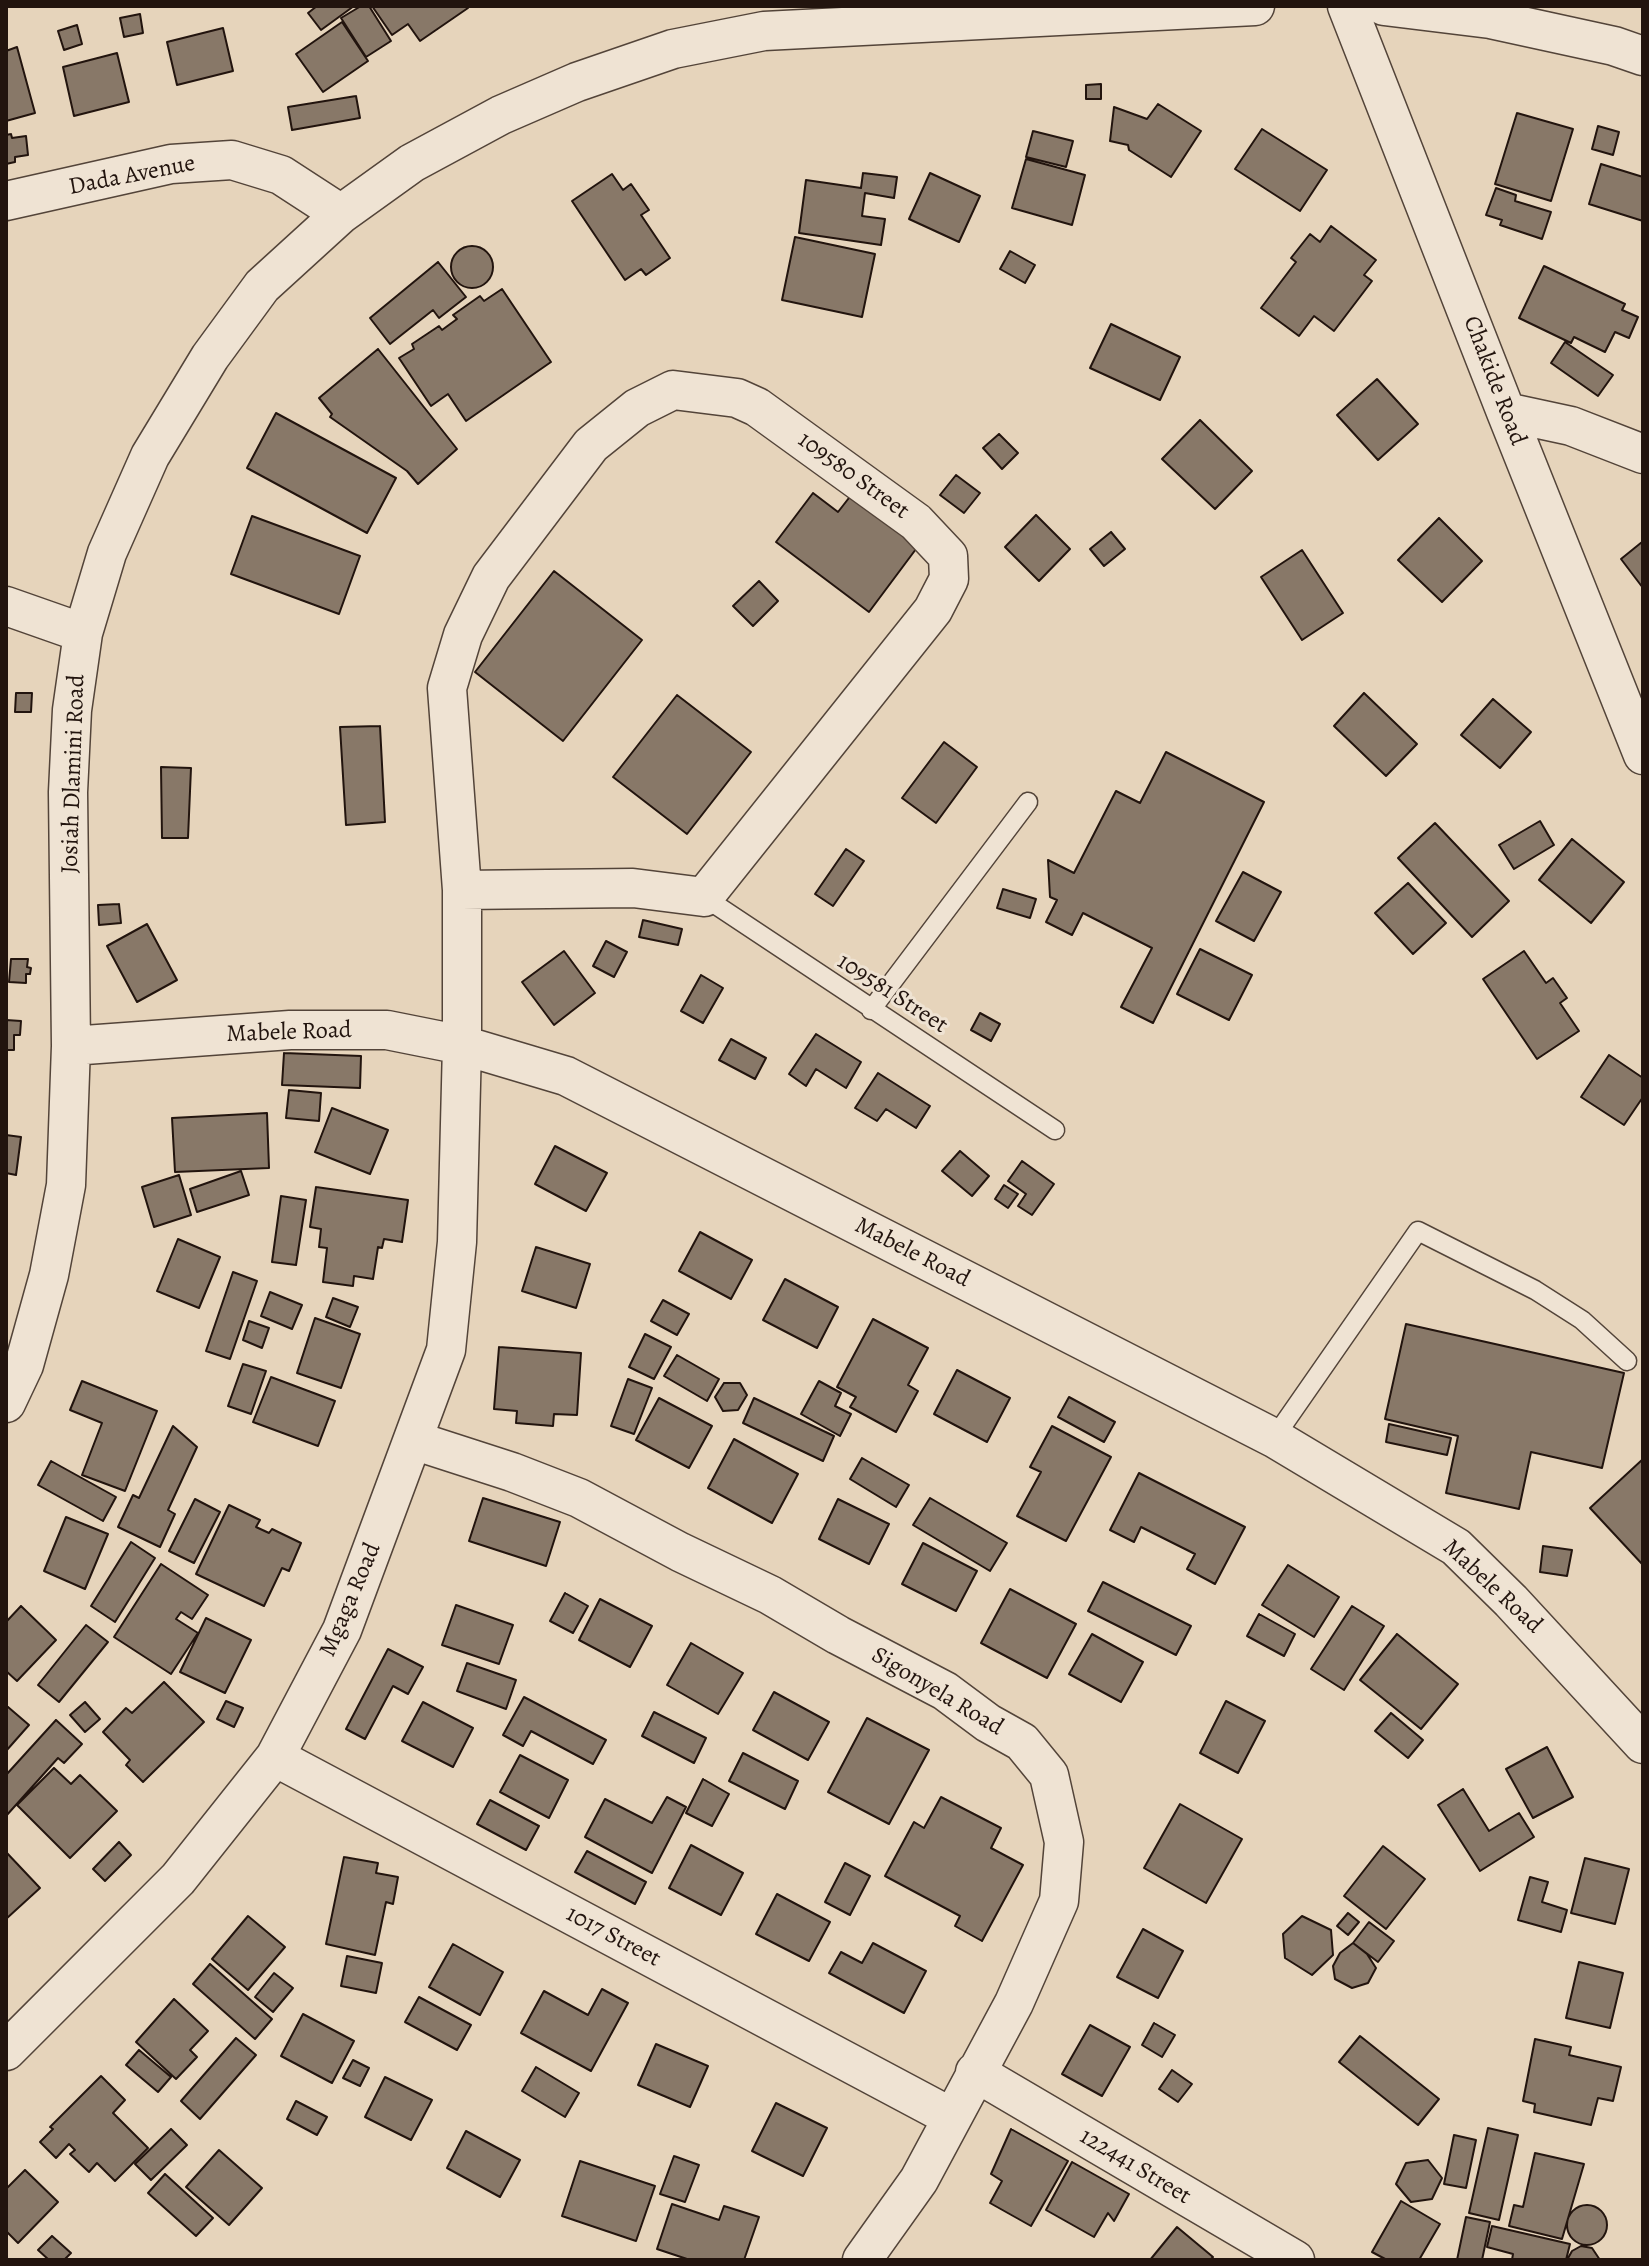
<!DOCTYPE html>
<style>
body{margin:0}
#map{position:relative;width:1649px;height:2266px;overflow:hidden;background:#e6d4bb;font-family:Alegreya,serif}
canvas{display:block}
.frame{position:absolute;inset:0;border:8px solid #22140e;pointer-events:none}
</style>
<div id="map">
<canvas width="1649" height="2266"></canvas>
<div class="frame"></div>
</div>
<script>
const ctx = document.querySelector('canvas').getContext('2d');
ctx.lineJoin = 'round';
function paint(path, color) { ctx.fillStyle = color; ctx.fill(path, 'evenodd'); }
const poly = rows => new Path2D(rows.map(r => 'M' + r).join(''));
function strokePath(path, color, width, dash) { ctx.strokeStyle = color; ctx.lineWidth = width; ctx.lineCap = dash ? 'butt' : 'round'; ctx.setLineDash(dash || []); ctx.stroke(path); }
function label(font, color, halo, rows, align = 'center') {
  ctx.font = font + ' Alegreya,serif'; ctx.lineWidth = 6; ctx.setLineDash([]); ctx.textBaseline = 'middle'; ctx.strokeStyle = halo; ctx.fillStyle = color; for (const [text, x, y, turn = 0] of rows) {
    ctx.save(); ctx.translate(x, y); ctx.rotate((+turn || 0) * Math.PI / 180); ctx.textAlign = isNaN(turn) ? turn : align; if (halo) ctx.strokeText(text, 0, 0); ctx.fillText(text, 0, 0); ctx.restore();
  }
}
const building = poly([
 [317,6,354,6,321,30,308,13,317,6],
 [361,6,369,6,391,41,366,57,341,18,361,6],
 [372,6,467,6,468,8,420,41,408,24,392,35,372,6],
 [140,14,143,33,124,37,120,18,140,14],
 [342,22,368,61,323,92,296,54,342,22],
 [77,25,82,44,64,50,58,31,77,25],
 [223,28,233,71,177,85,167,42,223,28],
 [17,47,35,113,6,121,6,51,17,47],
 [117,53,129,102,74,116,63,67,117,53],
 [1101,84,1101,99,1086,99,1086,85,1101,84],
 [356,96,360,118,292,130,288,107,356,96],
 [1158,104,1201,131,1171,177,1129,150,1128,145,1110,141,1114,107,1147,119,1158,104],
 [1517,113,1573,129,1551,201,1495,184,1517,113],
 [1598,126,1619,132,1613,155,1592,149,1598,126],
 [1262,129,1327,170,1300,211,1235,169,1262,129],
 [1033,131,1073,141,1066,167,1026,157,1033,131],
 [11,134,12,138,26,136,28,155,15,157,15,162,6,164,6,135,11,134],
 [1026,159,1085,175,1072,225,1012,208,1026,159],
 [1601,164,1643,177,1643,221,1589,204,1601,164],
 [863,173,897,177,894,198,865,193,862,216,885,219,881,245,799,233,806,180,861,188,863,173],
 [930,173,980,196,959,242,909,219,930,173],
 [612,174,623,190,631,184,649,210,641,215,670,258,646,275,641,269,625,280,572,201,612,174],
 [1496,188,1516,195,1515,201,1551,212,1542,239,1500,225,1502,220,1486,215,1496,188],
 [1331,226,1376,260,1364,275,1372,281,1334,331,1314,316,1299,336,1261,308,1296,262,1291,258,1310,234,1320,242,1331,226],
 [795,237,875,254,862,317,782,300,795,237],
 '451 267a21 21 0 1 1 42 0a21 21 0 1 1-42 0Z',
 [1010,251,1035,265,1025,283,1000,269,1010,251],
 [438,262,466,297,439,318,433,310,390,344,370,318,438,262],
 [1544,266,1625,304,1622,310,1638,317,1629,338,1615,332,1605,352,1574,337,1571,343,1519,318,1544,266],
 [502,289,551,362,466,421,448,394,431,406,399,358,414,349,412,344,439,326,442,330,457,319,453,315,480,296,484,301,502,289],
 [1111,324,1180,357,1160,400,1090,368,1111,324],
 [1565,342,1613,375,1598,396,1551,363,1565,342],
 [378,349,457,449,418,484,407,471,330,417,332,414,319,398,378,349],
 [1377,379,1418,424,1378,460,1337,415,1377,379],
 [276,413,396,478,367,533,247,468,276,413],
 [1200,420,1252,471,1215,509,1162,459,1200,420],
 [999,434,1018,453,1002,469,983,448,999,434],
 [956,475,980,493,964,513,940,495,956,475],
 [813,493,838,512,852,494,919,545,869,612,776,542,813,493],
 [1036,515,1070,549,1039,581,1005,547,1036,515],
 [252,516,360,556,339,614,231,574,252,516],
 [1439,518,1482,561,1442,602,1398,560,1439,518],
 [1111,532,1125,549,1104,566,1090,549,1111,532],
 [1642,542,1643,544,1643,588,1621,559,1642,542],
 [1302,550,1343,613,1302,640,1261,577,1302,550],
 [554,571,642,640,563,741,475,672,554,571],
 [759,581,778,601,753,626,733,606,759,581],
 [16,693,32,693,31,712,15,712,16,693],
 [1364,693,1417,744,1386,776,1334,726,1364,693],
 [677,695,751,752,687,834,613,777,677,695],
 [1493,699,1531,732,1500,768,1461,735,1493,699],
 [380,726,385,822,346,825,340,727,380,726],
 [944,742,977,767,936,823,902,798,944,742],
 [1166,752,1264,802,1153,1023,1121,1007,1152,948,1083,913,1072,935,1046,922,1057,900,1050,897,1048,860,1074,873,1116,791,1140,803,1166,752],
 [161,767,191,768,188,838,162,838,161,767],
 [1540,821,1554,845,1514,869,1499,845,1540,821],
 [1435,823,1509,901,1472,937,1398,858,1435,823],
 [1572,839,1624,882,1591,923,1539,880,1572,839],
 [846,849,864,861,833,906,815,894,846,849],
 [1243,872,1281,892,1254,941,1216,921,1243,872],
 [1408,883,1446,923,1413,954,1375,913,1408,883],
 [1003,889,1036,899,1030,918,997,908,1003,889],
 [119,904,121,923,99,925,98,905,119,904],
 [643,920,682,929,678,945,639,937,643,920],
 [147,924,177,980,137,1002,107,946,147,924],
 [606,941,627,952,614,977,593,966,606,941],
 [1200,949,1252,975,1229,1020,1177,994,1200,949],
 [564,951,595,993,554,1025,522,982,564,951],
 [1524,951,1546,983,1553,978,1567,998,1560,1003,1579,1031,1537,1059,1483,979,1524,951],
 [11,959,28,959,27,967,31,968,30,974,26,974,26,983,9,982,11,959],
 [701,975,723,988,703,1023,681,1011,701,975],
 [980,1013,1000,1024,991,1041,971,1030,980,1013],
 [6,1020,21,1021,20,1035,14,1035,14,1050,6,1050,6,1020],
 [816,1034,861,1062,846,1088,816,1069,806,1086,789,1074,816,1034],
 [731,1039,766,1058,755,1079,719,1060,731,1039],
 [284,1053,361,1056,360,1088,282,1085,284,1053],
 [1609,1055,1643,1078,1643,1097,1624,1125,1581,1097,1609,1055],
 [878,1073,930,1106,916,1128,886,1109,877,1121,855,1108,878,1073],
 [289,1090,321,1093,319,1121,286,1118,289,1090],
 [332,1108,388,1130,370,1174,315,1152,332,1108],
 [267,1113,269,1168,175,1172,172,1118,267,1113],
 [6,1135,21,1137,16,1175,6,1173,6,1135],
 [555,1146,607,1173,586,1211,535,1184,555,1146],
 [960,1151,989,1176,972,1196,942,1171,960,1151],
 [1022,1161,1054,1184,1032,1215,1018,1206,1026,1194,1008,1181,1022,1161],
 [241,1171,249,1195,197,1212,190,1189,241,1171],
 [179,1175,191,1215,154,1227,142,1187,179,1175],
 [1004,1185,1018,1194,1008,1208,995,1199,1004,1185],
 [316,1187,408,1200,402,1242,384,1239,382,1248,378,1247,373,1279,354,1276,353,1286,323,1282,327,1248,319,1247,321,1229,310,1227,316,1187],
 [281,1196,306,1200,296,1265,272,1262,281,1196],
 [700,1232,752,1260,731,1299,679,1271,700,1232],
 [178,1239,220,1257,199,1308,157,1291,178,1239],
 [536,1247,590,1264,576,1308,522,1291,536,1247],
 [233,1272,257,1281,230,1359,206,1351,233,1272],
 [785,1279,838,1307,817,1348,763,1320,785,1279],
 [270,1292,302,1305,292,1329,261,1316,270,1292],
 [333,1298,358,1307,350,1327,326,1317,333,1298],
 [663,1300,689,1314,677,1335,651,1321,663,1300],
 [315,1318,360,1334,341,1388,297,1373,315,1318],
 [873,1319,928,1348,908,1385,918,1391,896,1432,850,1407,856,1397,837,1387,873,1319],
 [249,1321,269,1328,262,1348,243,1340,249,1321],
 [1406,1324,1624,1373,1602,1468,1531,1452,1519,1509,1446,1493,1458,1436,1385,1419,1406,1324],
 [645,1334,671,1347,654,1379,629,1367,645,1334],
 [499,1347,581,1353,577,1415,554,1414,553,1426,516,1423,517,1411,494,1409,499,1347],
 [677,1355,719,1379,707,1401,664,1376,677,1355],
 [243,1364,266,1371,251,1414,228,1406,243,1364],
 [957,1370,1010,1398,987,1442,934,1414,957,1370],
 [271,1377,335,1401,318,1446,253,1422,271,1377],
 [628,1379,652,1388,634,1434,611,1426,628,1379],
 [82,1381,157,1411,125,1491,82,1475,102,1423,70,1410,82,1381],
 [819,1381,841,1393,835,1406,851,1414,840,1436,801,1414,819,1381],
 [724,1383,740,1383,747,1395,738,1410,723,1411,715,1397,724,1383],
 [1069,1397,1115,1422,1104,1442,1058,1417,1069,1397],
 [659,1398,712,1426,689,1468,636,1440,659,1398],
 [754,1398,834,1436,823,1461,743,1423,754,1398],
 [1389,1424,1451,1438,1447,1455,1386,1442,1389,1424],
 [173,1426,197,1447,168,1510,175,1514,160,1547,118,1527,133,1495,139,1498,173,1426],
 [1052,1426,1111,1457,1066,1541,1017,1516,1041,1472,1030,1467,1052,1426],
 [734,1439,798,1474,772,1523,708,1488,734,1439],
 [862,1458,909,1485,896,1507,850,1479,862,1458],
 [1643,1459,1643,1565,1590,1508,1643,1459],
 [51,1461,116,1497,103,1521,38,1485,51,1461],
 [1139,1473,1245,1527,1215,1584,1187,1569,1195,1554,1141,1527,1134,1542,1110,1530,1139,1473],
 [483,1498,560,1522,546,1566,469,1541,483,1498],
 [930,1498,1007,1543,990,1571,913,1525,930,1498],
 [195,1499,220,1512,194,1563,169,1551,195,1499],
 [838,1499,889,1524,869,1564,819,1539,838,1499],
 [229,1505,260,1520,256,1527,269,1533,272,1529,301,1543,289,1571,282,1568,264,1606,196,1574,229,1505],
 [66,1517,108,1534,85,1589,44,1571,66,1517],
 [131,1542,155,1558,115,1622,91,1606,131,1542],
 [923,1543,977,1571,956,1611,902,1584,923,1543],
 [1543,1546,1572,1550,1567,1576,1540,1572,1543,1546],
 [161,1564,208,1595,192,1619,181,1612,176,1619,198,1633,171,1674,114,1637,161,1564],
 [1288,1565,1339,1597,1314,1637,1262,1605,1288,1565],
 [1103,1582,1191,1626,1176,1655,1088,1611,1103,1582],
 [1010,1589,1076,1624,1047,1678,981,1643,1010,1589],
 [565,1593,588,1606,573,1633,550,1621,565,1593],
 [600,1599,652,1626,630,1667,579,1640,600,1599],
 [456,1605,513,1625,499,1664,442,1645,456,1605],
 [21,1606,56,1640,17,1681,6,1671,6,1622,21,1606],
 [1352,1606,1384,1626,1344,1690,1311,1669,1352,1606],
 [1259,1614,1295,1634,1284,1656,1247,1636,1259,1614],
 [206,1618,251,1640,225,1693,180,1672,206,1618],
 [86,1625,108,1642,59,1702,38,1685,86,1625],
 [1092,1634,1143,1662,1121,1702,1069,1674,1092,1634],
 [1397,1634,1458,1684,1421,1729,1360,1680,1397,1634],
 [691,1643,743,1673,718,1714,667,1685,691,1643],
 [388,1649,423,1667,408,1694,393,1686,365,1739,346,1729,388,1649],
 [467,1663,516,1680,506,1709,457,1691,467,1663],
 [164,1682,204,1722,143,1782,126,1765,130,1760,103,1732,126,1708,132,1713,164,1682],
 [774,1692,829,1722,808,1760,753,1730,774,1692],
 [524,1697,606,1740,593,1764,531,1731,523,1746,503,1735,524,1697],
 [226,1701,243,1708,234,1727,217,1719,226,1701],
 [1226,1701,1265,1721,1238,1773,1200,1753,1226,1701],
 [85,1702,100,1719,85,1732,70,1715,85,1702],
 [423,1702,473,1728,453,1767,402,1741,423,1702],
 [8,1707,29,1725,6,1751,6,1709,8,1707],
 [654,1712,706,1738,694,1763,642,1736,654,1712],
 [1391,1713,1423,1740,1408,1758,1375,1731,1391,1713],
 [867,1718,929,1750,889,1824,828,1792,867,1718],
 [56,1720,82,1744,64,1763,58,1758,6,1816,6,1775,56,1720],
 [1547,1747,1573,1797,1533,1818,1506,1769,1547,1747],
 [743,1753,798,1781,785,1809,729,1781,743,1753],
 [520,1755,568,1780,549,1818,500,1792,520,1755],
 [54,1768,71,1784,80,1775,117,1811,70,1858,17,1805,54,1768],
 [703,1779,729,1794,712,1826,686,1813,703,1779],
 [1463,1789,1489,1831,1519,1813,1534,1837,1480,1871,1438,1805,1463,1789],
 [667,1797,686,1807,652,1873,585,1837,605,1799,652,1823,667,1797],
 [941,1797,1001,1828,991,1848,1023,1865,982,1941,955,1926,960,1916,885,1876,914,1822,924,1828,941,1797],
 [490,1800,539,1826,526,1850,477,1824,490,1800],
 [1180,1804,1242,1839,1206,1903,1144,1868,1180,1804],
 [119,1842,131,1855,105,1881,93,1869,119,1842],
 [691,1845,743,1873,721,1915,669,1888,691,1845],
 [1383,1846,1425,1879,1386,1929,1344,1896,1383,1846],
 [587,1851,646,1882,635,1904,575,1872,587,1851],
 [6,1852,40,1888,6,1919,6,1852],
 [344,1857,378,1863,376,1873,398,1877,393,1904,386,1902,375,1955,326,1944,344,1857],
 [1585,1858,1629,1869,1615,1924,1571,1913,1585,1858],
 [845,1863,870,1876,850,1915,825,1902,845,1863],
 [1530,1877,1548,1882,1542,1902,1567,1910,1561,1932,1518,1920,1530,1877],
 [777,1894,830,1922,809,1961,756,1934,777,1894],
 [1348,1913,1359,1922,1348,1935,1337,1926,1348,1913],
 [248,1916,285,1947,248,1990,212,1959,248,1916],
 [1302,1916,1331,1930,1333,1955,1312,1975,1285,1958,1283,1934,1302,1916],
 [1369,1922,1394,1941,1378,1962,1353,1943,1369,1922],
 [1143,1929,1183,1951,1158,1998,1117,1977,1143,1929],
 [873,1943,926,1971,904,2013,829,1973,841,1952,862,1963,873,1943],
 [1353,1943,1367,1954,1376,1968,1368,1983,1352,1988,1335,1979,1333,1966,1340,1953,1353,1943],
 [453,1944,503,1972,480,2015,429,1987,453,1944],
 [347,1956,382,1963,376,1993,341,1986,347,1956],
 [1579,1962,1623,1973,1610,2028,1566,2018,1579,1962],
 [210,1964,272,2019,255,2039,193,1984,210,1964],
 [274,1973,293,1988,273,2012,255,1997,274,1973],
 [602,1989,628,2003,591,2071,521,2033,544,1991,588,2015,602,1989],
 [419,1997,471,2025,457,2050,405,2022,419,1997],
 [174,1999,208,2031,190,2050,197,2057,176,2079,136,2042,174,1999],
 [303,2014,354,2041,332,2083,281,2056,303,2014],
 [1154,2023,1175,2035,1162,2057,1142,2045,1154,2023],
 [1090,2025,1130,2047,1102,2096,1062,2074,1090,2025],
 [1360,2036,1439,2099,1418,2125,1339,2062,1360,2036],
 [236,2038,256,2055,200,2119,181,2101,236,2038],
 [1535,2039,1571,2047,1569,2055,1621,2067,1613,2101,1598,2098,1591,2125,1534,2112,1535,2104,1523,2101,1535,2039],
 [656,2044,708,2066,690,2107,638,2085,656,2044],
 [139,2050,171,2077,158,2092,126,2065,139,2050],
 [353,2060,369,2068,360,2086,343,2078,353,2060],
 [536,2067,579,2093,565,2117,522,2091,536,2067],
 [1172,2070,1192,2084,1178,2102,1159,2089,1172,2070],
 [101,2076,125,2100,113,2113,148,2148,115,2181,97,2163,89,2172,70,2154,75,2150,69,2144,56,2158,40,2142,53,2129,50,2127,101,2076],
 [385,2077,432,2100,411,2140,365,2117,385,2077],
 [296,2101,327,2117,317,2135,287,2119,296,2101],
 [776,2103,827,2128,803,2176,752,2151,776,2103],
 [1488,2128,1518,2135,1499,2220,1469,2213,1488,2128],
 [171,2129,187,2145,151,2180,135,2164,171,2129],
 [1011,2129,1068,2161,1031,2226,990,2203,1002,2181,991,2174,1011,2129],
 [466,2131,520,2160,500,2197,447,2168,466,2131],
 [1454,2135,1476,2140,1466,2188,1444,2184,1454,2135],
 [219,2150,262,2188,229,2225,186,2187,219,2150],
 [1535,2153,1584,2164,1562,2239,1509,2226,1514,2205,1523,2207,1535,2153],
 [674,2156,699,2165,685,2202,660,2194,674,2156],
 [1428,2160,1442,2178,1432,2199,1411,2202,1396,2184,1406,2163,1428,2160],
 [580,2161,655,2186,636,2241,562,2216,580,2161],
 [1072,2162,1129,2194,1114,2221,1108,2213,1094,2237,1046,2210,1072,2162],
 [25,2170,58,2202,18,2243,6,2231,6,2189,25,2170],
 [165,2174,213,2218,196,2236,148,2193,165,2174],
 [1401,2201,1440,2224,1419,2260,1387,2260,1372,2252,1401,2201],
 [672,2204,719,2220,724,2206,759,2217,744,2260,690,2260,657,2249,672,2204],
 '1567 2225a20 20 0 1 1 40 0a20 20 0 1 1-40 0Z',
 [1466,2217,1490,2222,1482,2260,1457,2260,1466,2217],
 [1492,2226,1570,2244,1566,2260,1512,2260,1513,2254,1487,2247,1492,2226],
 [1177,2227,1213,2257,1210,2260,1150,2260,1177,2227],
 [52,2236,71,2253,64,2260,49,2260,38,2250,52,2236],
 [1581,2246,1592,2248,1600,2260,1567,2260,1572,2251,1581,2246]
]);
paint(building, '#887868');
strokePath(building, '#22140e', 2);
const lane = poly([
 [704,897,1055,1130],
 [871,1010,1028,802],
 [1274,1438,1418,1231,1535,1290,1582,1320,1627,1361]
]);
const street = poly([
 [1347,6,1506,412,1643,755],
 [1384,6,1490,19,1614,46,1643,56],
 [6,201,171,164,232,160,281,175,341,214],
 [1506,412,1571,426,1643,454],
 [6,606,83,633],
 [71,1046,290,1030,387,1030,462,1045,566,1076,1274,1438,1456,1547,1511,1601,1643,1744],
 [6,1403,24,1365,49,1275,66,1185,71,1046,68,792,72,710,83,633,107,553,150,456,210,357,262,286,341,214,412,163,501,115,577,82,673,49,764,31,1255,6],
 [413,1440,512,1472,579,1498,680,1552,770,1595,838,1635,945,1691,988,1723,1022,1742,1049,1775,1064,1842,1059,1901,1014,2003,919,2180,862,2260],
 [275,1757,951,2117],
 [6,2051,178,1879,275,1757,342,1630,446,1350,457,1242,462,1045,462,890,447,688,463,635,491,577,591,445,637,408,673,390,737,398,757,407,916,522,948,556,949,579,933,610,704,897,633,888,462,890],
 [975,2072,1295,2260]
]);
strokePath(lane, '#534439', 21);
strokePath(street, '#534439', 41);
strokePath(lane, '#efe3d3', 18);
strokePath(street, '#efe3d3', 38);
label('24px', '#22140e', '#efe3d3', [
 ["Dada Avenue",132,176,-11],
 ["Chakide Road",1494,381,69],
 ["109580 Street",853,476,36],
 ["Josiah Dlamini Road",74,774,-88],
 ["109581 Street",892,994,33],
 ["Mabele Road",289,1033,-2],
 ["Mabele Road",912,1253,27],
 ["Mabele Road",1492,1587,43],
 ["Mgaga Road",351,1600,-67],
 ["Sigonyela Road",937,1692,31],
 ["1017 Street",613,1937,28],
 ["122441 Street",1135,2167,31]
]);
</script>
